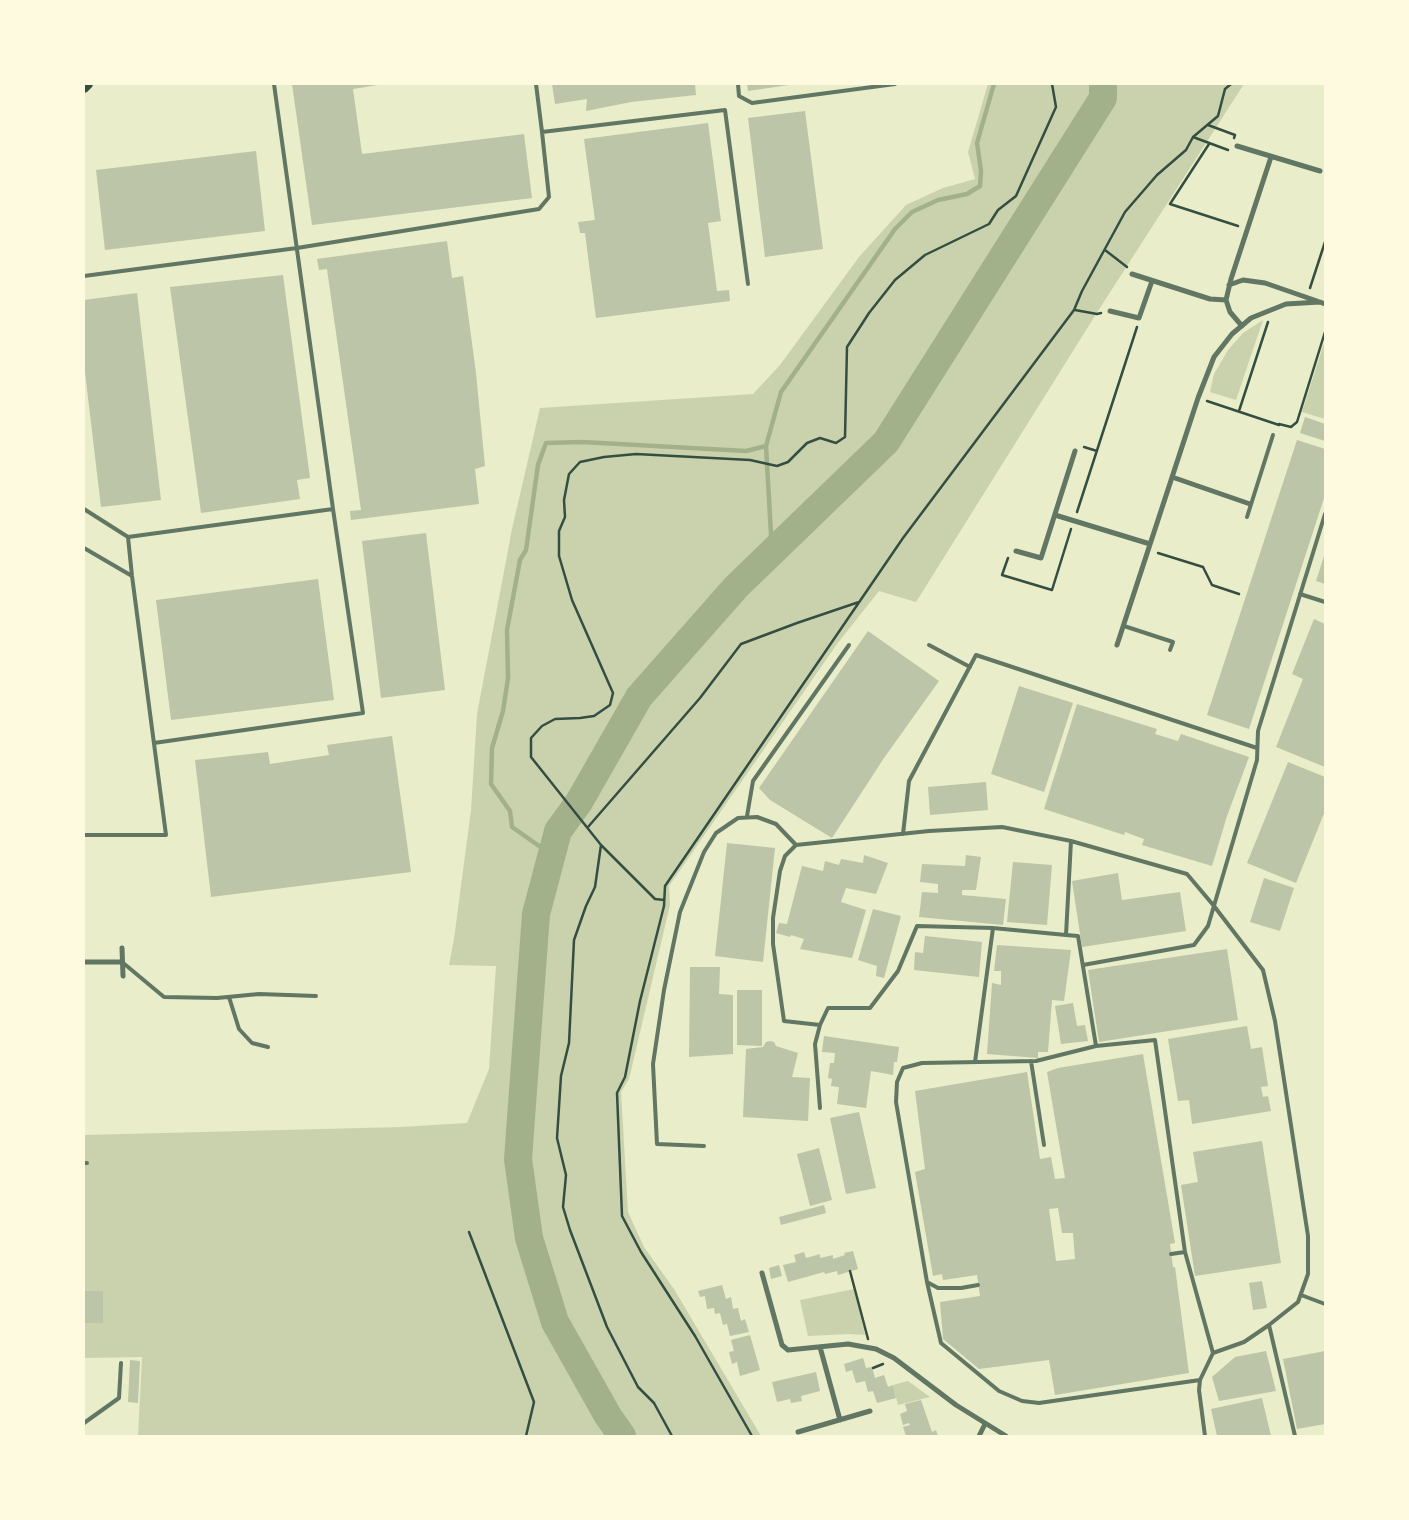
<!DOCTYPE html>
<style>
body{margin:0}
#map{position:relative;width:1409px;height:1520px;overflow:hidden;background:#e9edc9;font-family:Inter,sans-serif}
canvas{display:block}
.frame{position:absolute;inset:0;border:85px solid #fefae0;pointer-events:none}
</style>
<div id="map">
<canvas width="1409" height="1520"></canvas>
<div class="frame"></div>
</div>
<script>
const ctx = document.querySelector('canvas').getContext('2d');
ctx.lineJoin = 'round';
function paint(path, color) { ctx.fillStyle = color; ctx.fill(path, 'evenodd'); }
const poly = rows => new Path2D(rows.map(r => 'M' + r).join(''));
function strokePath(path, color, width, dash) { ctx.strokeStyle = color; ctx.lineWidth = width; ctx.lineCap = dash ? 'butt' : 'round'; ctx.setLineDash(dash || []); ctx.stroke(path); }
paint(poly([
 [988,84,1244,84,1098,311,916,602,879,591,837,644,669,886,670,905,629,1079,621,1092,628,1212,644,1247,674,1289,761,1436,138,1436,142,1357,84,1358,84,1135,401,1127,467,1123,489,1069,496,966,449,965,454,939,471,810,477,714,512,529,540,408,753,394,780,365,859,257,906,205,943,188,975,179,968,152],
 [1263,320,1236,400,1210,392,1214,374,1228,350,1243,333],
 [1325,340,1325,419,1302,412],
 [854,1289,865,1335,850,1334,808,1336,800,1300],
 [908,1381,930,1397,898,1405,893,1385]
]), '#cad2ad');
strokePath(poly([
 [772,552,766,446,781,392,895,229,912,212,938,200,967,194,980,186,981,171,977,143,994,84],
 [552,855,512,827,510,811,491,784,492,748,503,711,508,678,507,630,520,560,526,550,538,465,546,443,582,442,746,451,766,446]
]), '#a3b18a', 4.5);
strokePath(poly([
 [622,1436,608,1416,555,1322,529,1238,518,1159,536,914,558,831,579,802,639,697,736,587,886,442,1103,98,1103,84]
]), '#a3b18a', 28);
paint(poly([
 [292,84,384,84,353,89,362,154,524,134,532,198,312,225],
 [552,84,695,84,696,95,631,102,586,111,587,99,555,104],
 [747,84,789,84,789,85,748,91],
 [805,111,823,249,765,257,748,118],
 [708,123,721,221,708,223,717,291,729,290,730,301,596,318,585,233,580,233,578,222,595,220,584,139],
 [256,151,265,231,105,250,96,170],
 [447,241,452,278,463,276,476,373,485,466,475,469,479,504,351,520,350,511,361,510,327,269,319,270,317,259],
 [283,275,310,478,297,480,300,499,201,513,170,287],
 [137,293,161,500,101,507,84,364,84,300],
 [1305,417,1325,424,1325,441,1300,433],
 [1297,440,1325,449,1325,495,1249,729,1207,715],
 [426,533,445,690,381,698,362,541],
 [1325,553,1325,584,1316,581],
 [318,579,334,700,171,720,156,600],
 [1314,619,1325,624,1325,767,1276,747,1303,679,1292,674],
 [868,631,939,681,884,758,832,838,770,800,759,788],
 [1019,686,1073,703,1044,792,991,774],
 [1077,704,1157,729,1155,734,1178,741,1181,734,1249,757,1227,816,1212,866,1142,845,1144,839,1125,832,1124,835,1044,809],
 [392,736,411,872,211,897,195,760,268,752,270,764,329,755,327,745],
 [1288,762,1325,777,1325,811,1296,883,1247,863],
 [986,782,988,810,930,815,928,787],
 [727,843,775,848,763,962,715,956],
 [864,855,888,863,876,894,846,888,841,902,866,910,852,958,800,949,804,939,791,935,790,937,776,933,779,923,787,924,802,866,823,871,825,861,839,865,841,859,863,863],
 [966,855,981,857,976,890,962,890,962,895,1006,899,1003,925,919,917,922,892,938,893,938,884,920,882,922,864,965,866],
 [1013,862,1052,865,1047,925,1007,922],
 [1118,873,1122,900,1180,892,1186,931,1082,947,1072,881],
 [1264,878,1294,888,1280,931,1250,922],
 [873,909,901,916,884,978,876,976,877,966,858,960],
 [925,936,982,942,979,977,914,970,915,952,923,953],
 [997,945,1071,950,1064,1001,1052,1000,1048,1052,1038,1052,1038,1058,987,1054,992,983,1001,985,1001,971,994,971],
 [1227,949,1238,1020,1099,1042,1088,970],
 [690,967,720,967,719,994,733,995,733,1054,689,1057],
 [737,990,762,990,762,1046,737,1045],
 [1073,1003,1077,1026,1085,1025,1088,1041,1061,1044,1055,1006],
 [1247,1026,1251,1049,1262,1047,1268,1086,1261,1087,1263,1097,1268,1096,1271,1111,1192,1124,1189,1100,1178,1101,1168,1039],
 [824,1036,899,1047,897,1062,894,1062,893,1075,871,1071,866,1108,837,1104,839,1087,831,1086,832,1079,828,1078,830,1063,834,1063,835,1053,822,1052],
 [770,1041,774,1042,776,1046,798,1053,792,1077,810,1078,808,1121,743,1117,746,1049,763,1047,766,1042],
 [1143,1054,1175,1243,1170,1244,1173,1267,1175,1267,1189,1373,1055,1395,1049,1360,979,1369,943,1339,940,1302,980,1296,977,1275,943,1280,942,1274,933,1276,915,1172,925,1169,915,1091,1027,1072,1040,1159,1051,1157,1055,1179,1065,1178,1047,1072,1058,1068],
 [1058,1208,1062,1233,1073,1233,1075,1259,1056,1261,1049,1209],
 [859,1112,876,1188,846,1194,830,1118],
 [1262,1141,1281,1263,1195,1276,1181,1185,1198,1182,1193,1152],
 [819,1148,832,1200,810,1206,797,1154],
 [824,1205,826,1213,781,1225,779,1217],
 [853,1251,858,1269,838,1275,837,1271,825,1274,824,1272,788,1282,783,1265,796,1262,794,1255,804,1252,806,1258,820,1254,820,1258,833,1255,833,1259,845,1255,844,1253],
 [779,1265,782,1276,771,1279,769,1268],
 [1262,1281,1267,1308,1253,1310,1249,1283],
 [722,1285,726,1299,731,1297,733,1309,738,1308,741,1321,745,1319,749,1332,730,1336,727,1324,723,1325,720,1313,715,1314,714,1308,707,1309,705,1296,700,1297,698,1291],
 [84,1291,103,1291,103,1323,84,1323],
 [750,1335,760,1370,740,1376,737,1362,732,1364,729,1352,734,1351,731,1340],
 [1266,1351,1276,1391,1219,1401,1212,1377,1235,1357],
 [1325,1351,1325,1424,1297,1429,1283,1359],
 [863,1358,866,1368,872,1367,875,1378,884,1375,888,1387,893,1385,896,1398,877,1403,873,1391,868,1392,865,1381,856,1383,852,1370,846,1372,844,1364],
 [130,1360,140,1361,138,1403,128,1402],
 [816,1372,820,1391,801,1396,802,1401,791,1403,790,1399,777,1402,772,1382],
 [1262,1398,1271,1436,1217,1436,1211,1409],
 [921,1400,932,1432,936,1430,938,1436,906,1436,903,1427,910,1425,909,1423,903,1425,900,1414,907,1411,905,1404]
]), '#bcc5a7');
strokePath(poly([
 [1208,125,1235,135,1234,138],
 [1193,137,1228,150],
 [1209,144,1170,204,1238,226],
 [1105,250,1127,267],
 [1310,288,1325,242],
 [1075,310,1097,314,1101,313],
 [1207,401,1279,425],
 [1239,411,1268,322],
 [1279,424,1291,427,1297,422,1325,332],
 [1084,447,1097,451],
 [1077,512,1137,327],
 [1158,553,1203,567,1212,585,1239,594],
 [1008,558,1002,575,1052,590,1071,529],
 [588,827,700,698,741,644,797,623,859,602],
 [601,845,595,887,586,906,574,940,569,1043,561,1076,557,1138,566,1175,563,1207,570,1230,607,1327,638,1387,654,1403,672,1436],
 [664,900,655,899,601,845,531,757,531,738,542,726,555,719,580,718,594,716,610,705,613,693,572,600,559,556,559,531,565,517,564,500,569,474,580,462,604,457,636,454,750,460,777,466,788,462,807,443,820,438,836,443,845,437,847,347,869,313,895,280,925,255,989,224,998,210,1016,196,1056,107,1052,84],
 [469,1232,534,1402,526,1436],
 [850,1271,868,1339],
 [873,1368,883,1364],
 [752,1436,695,1336,641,1252,622,1216,617,1093,625,1077,640,1001,664,906,665,886,903,538,1074,310,1082,291,1125,212,1157,175,1186,150,1193,137,1218,116,1225,89,1231,84]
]), '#344e41', 2.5);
strokePath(poly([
 [536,84,542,132,725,110,748,284],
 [738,84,739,96,752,103,895,84],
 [84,276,297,248,539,209,549,197,542,132],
 [84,509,128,537,333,509,274,84],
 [1247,517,1273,435],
 [84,548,132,576],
 [1300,594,1325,602],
 [1124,626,1173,642,1170,650],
 [929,645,970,667],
 [154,743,363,713,333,509],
 [747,816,753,781,849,645],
 [903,834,909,781,976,655,1257,748],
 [84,835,166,835,132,576,128,537],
 [1071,841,1066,935,993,928,917,926,898,971,870,1008,828,1008,820,1025,784,1021,773,944,773,918,780,871,785,856,796,845,929,831,1002,827,1071,841,1187,874,1214,906,1263,970,1275,1021,1308,1236,1308,1274,1298,1302,1269,1325,1244,1342,1213,1353],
 [1066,935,1078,936,1096,1046],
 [122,962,164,997,217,998,259,994,316,996],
 [1083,965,1194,945,1208,926,1257,760,1258,731,1325,514],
 [229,997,239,1029,252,1043,268,1047],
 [820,1025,815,1044,820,1108],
 [1031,1061,1044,1145],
 [975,1062,993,928],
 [704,1146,657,1144,653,1064,664,990,680,912,704,852,716,833,738,818,757,817,776,824,796,845],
 [84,1163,87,1163],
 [1171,1254,1185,1252],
 [927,1282,941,1343,999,1391,1022,1401,1039,1403,1200,1380,1213,1353,1185,1252,1155,1040,1096,1046,1036,1061,922,1063,903,1068,897,1082,896,1102,927,1282,938,1288,961,1288,978,1285],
 [1301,1295,1325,1304],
 [1269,1325,1295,1436],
 [1200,1380,1199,1390,1205,1436],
 [84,1423,119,1398,121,1363]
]), '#617663', 4);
strokePath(poly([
 [1237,146,1320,171],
 [1132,274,1210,299,1226,300],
 [1229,285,1243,280,1265,283,1317,301],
 [1110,311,1139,318,1152,281],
 [1242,326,1230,312,1226,300,1231,279,1271,157],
 [1172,477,1250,504],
 [1055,515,1150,544],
 [1016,551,1041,558,1075,451],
 [1117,645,1198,398,1214,357,1232,334,1251,318,1286,304,1320,302,1325,304],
 [122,948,123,976],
 [84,962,122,962],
 [762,1273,782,1345,788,1350,848,1344,876,1349,894,1358,956,1405,1006,1436],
 [820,1347,840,1420],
 [798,1432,870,1411],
 [979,1436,985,1424]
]), '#617663', 5);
strokePath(poly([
 [84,88,88,84]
]), '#344e41', 10);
</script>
